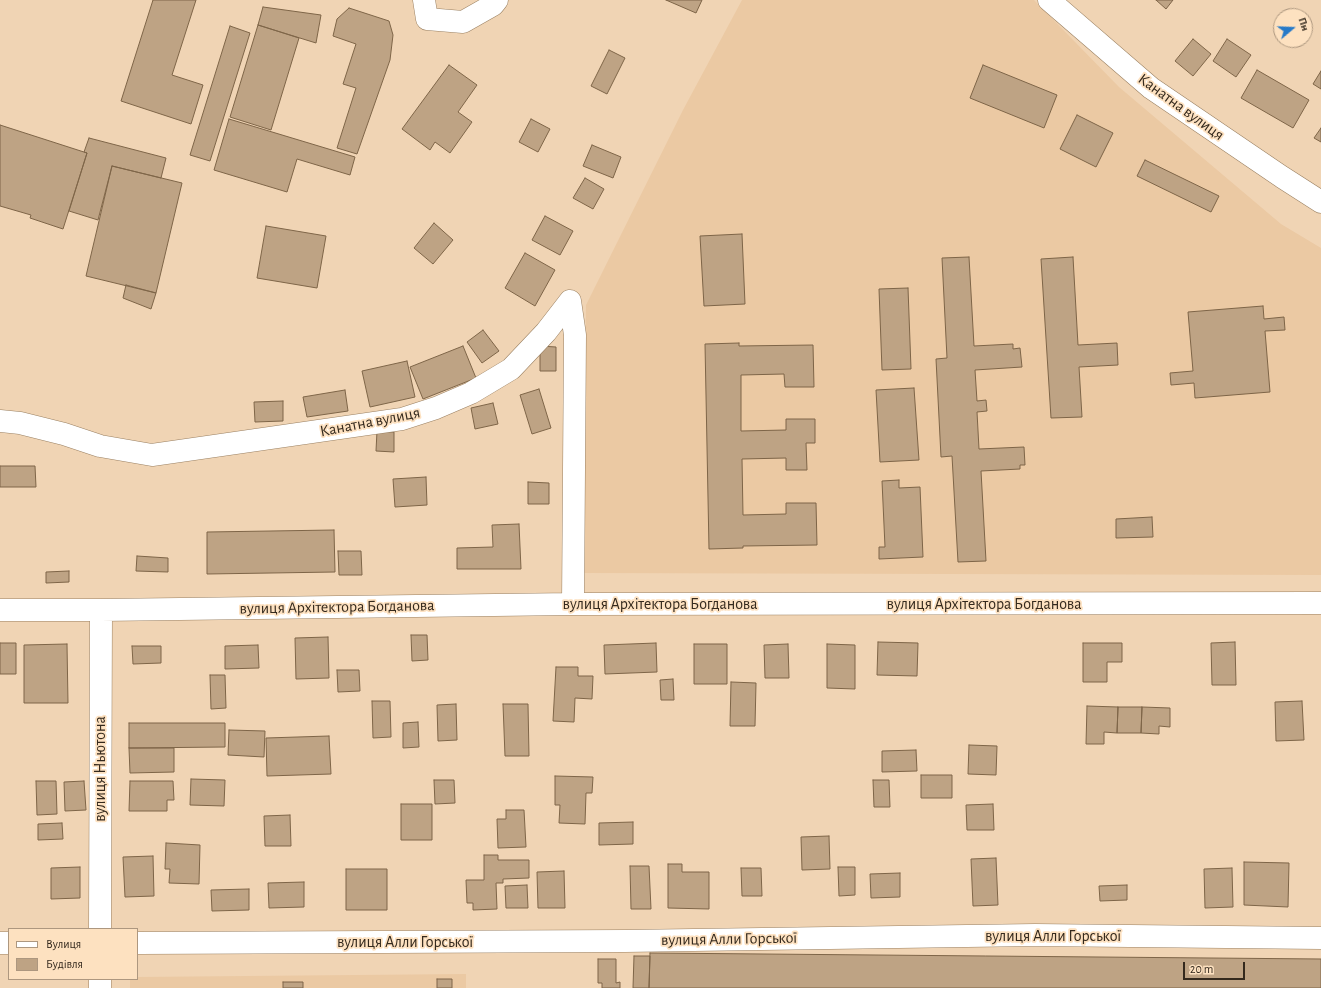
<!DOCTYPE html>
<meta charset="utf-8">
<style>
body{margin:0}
#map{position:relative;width:1321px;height:988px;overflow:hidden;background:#f0d4b4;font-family:"Alegreya Sans",sans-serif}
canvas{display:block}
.legend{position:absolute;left:8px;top:928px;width:130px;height:52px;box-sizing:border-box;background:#fde1c0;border:1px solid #ad977f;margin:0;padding:5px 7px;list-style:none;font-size:12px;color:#34291d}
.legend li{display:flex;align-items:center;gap:8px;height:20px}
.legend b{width:20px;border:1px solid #ad977f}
.north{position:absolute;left:1273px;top:8px;width:40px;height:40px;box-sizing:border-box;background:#fde1c0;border:1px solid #ad977f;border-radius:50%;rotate:71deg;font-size:11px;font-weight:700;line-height:16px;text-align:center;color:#34291d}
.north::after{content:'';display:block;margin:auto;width:14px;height:18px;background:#277ac8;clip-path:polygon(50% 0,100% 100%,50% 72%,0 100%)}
.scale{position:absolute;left:1183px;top:962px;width:62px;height:18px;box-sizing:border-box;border:2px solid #34291d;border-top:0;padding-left:5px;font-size:12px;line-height:14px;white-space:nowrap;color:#34291d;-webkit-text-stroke:3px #fde1c0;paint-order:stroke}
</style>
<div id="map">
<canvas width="1321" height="988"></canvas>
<ul class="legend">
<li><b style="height:5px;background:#fff"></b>Вулиця</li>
<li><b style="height:11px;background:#bea384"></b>Будівля</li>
</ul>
<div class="north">Пн</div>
<div class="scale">20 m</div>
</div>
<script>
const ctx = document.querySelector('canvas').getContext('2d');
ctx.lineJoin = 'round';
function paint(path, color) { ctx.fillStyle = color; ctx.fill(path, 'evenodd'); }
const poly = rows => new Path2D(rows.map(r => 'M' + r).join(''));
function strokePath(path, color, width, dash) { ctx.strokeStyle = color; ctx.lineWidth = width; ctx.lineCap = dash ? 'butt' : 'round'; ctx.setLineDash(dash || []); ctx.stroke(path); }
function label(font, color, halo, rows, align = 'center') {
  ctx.font = font + ' "Alegreya Sans",sans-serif'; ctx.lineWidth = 3.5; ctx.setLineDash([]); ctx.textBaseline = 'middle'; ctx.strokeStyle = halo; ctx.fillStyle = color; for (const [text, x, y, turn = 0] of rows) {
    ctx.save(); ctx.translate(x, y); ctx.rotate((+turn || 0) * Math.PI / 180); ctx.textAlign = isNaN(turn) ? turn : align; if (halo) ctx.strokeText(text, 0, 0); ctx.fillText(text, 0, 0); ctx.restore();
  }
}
paint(poly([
 [742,0,1034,0,1119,87,1281,224,1321,248,1321,575,584,573,586,305,683,110],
 [466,974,466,988,130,988,130,979,137,979,137,977]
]), '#ebc9a3');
const building = poly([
 [153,0,196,0,172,75,203,85,191,124,121,101,153,0],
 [666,0,702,0,696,13,666,0],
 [1156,0,1173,0,1166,9,1156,0],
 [263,7,321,15,316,43,258,25,263,7],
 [349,8,389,21,393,35,390,60,357,154,337,148,356,88,343,84,356,44,333,36,337,19,349,8],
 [258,25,299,38,271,130,230,117,258,25],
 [230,26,250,33,210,161,190,155,230,26],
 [1193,39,1211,54,1193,76,1175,61,1193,39],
 [1227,39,1251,55,1236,77,1213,61,1227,39],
 [609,50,625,58,607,94,591,86,609,50],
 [449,65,477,85,458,112,472,122,450,153,435,142,430,150,402,129,449,65],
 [983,65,1057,95,1044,128,970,98,983,65],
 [1257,70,1309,100,1293,128,1241,98,1257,70],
 [1321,71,1321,89,1313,84,1321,71],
 [1077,115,1113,133,1096,167,1060,149,1077,115],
 [229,119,355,157,350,175,297,159,287,192,214,170,229,119],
 [531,119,550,129,538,152,519,142,531,119],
 [0,125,87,153,63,229,30,218,31,215,0,206,0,125],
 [1321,128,1321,142,1314,138,1321,128],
 [89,138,166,158,161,178,112,166,98,220,69,211,87,153,84,152,89,138],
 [592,145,621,157,613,178,583,166,592,145],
 [1145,160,1219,196,1211,212,1137,176,1145,160],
 [112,166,182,183,156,293,86,276,112,166],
 [585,178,604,189,593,209,573,198,585,178],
 [545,216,573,231,560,255,532,240,545,216],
 [434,223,453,240,433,264,414,248,434,223],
 [266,226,326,236,317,288,257,278,266,226],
 [742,234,745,304,704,306,700,236,742,234],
 [525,253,555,270,535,306,505,288,525,253],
 [969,257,974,346,1013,344,1013,349,1020,348,1022,367,975,370,977,401,986,400,987,411,977,412,979,449,1024,447,1025,465,1020,465,1020,469,981,471,986,561,958,562,952,456,941,457,936,359,947,358,942,258,969,257],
 [1073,257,1078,345,1117,343,1118,365,1079,367,1082,417,1051,418,1041,259,1073,257],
 [126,285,156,293,151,309,123,298,126,285],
 [908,288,911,369,882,370,879,289,908,288],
 [1263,306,1264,319,1284,317,1285,330,1265,331,1270,392,1195,398,1194,383,1171,385,1170,373,1193,371,1188,312,1263,306],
 [483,330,499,351,482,363,467,342,483,330],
 [739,343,739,346,813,345,814,387,785,387,784,374,741,375,741,431,786,430,786,419,815,419,815,443,806,443,807,470,786,470,786,458,742,459,743,515,786,514,786,503,816,503,817,545,743,546,743,548,709,549,705,344,739,343],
 [463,346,476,378,423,399,410,367,463,346],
 [540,346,556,347,556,371,540,371,540,346],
 [407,361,415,397,370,407,362,371,407,361],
 [914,388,919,460,880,462,876,390,914,388],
 [539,389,551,428,532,434,520,395,539,389],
 [345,390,348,411,307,417,303,397,345,390],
 [283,401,283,421,255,422,254,402,283,401],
 [493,403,498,424,475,429,471,408,493,403],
 [377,431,394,432,394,452,376,451,377,431],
 [0,466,35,466,36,487,0,487,0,466],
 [426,477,427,505,395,507,393,479,426,477],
 [899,480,899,488,920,487,923,557,879,559,879,547,885,547,882,481,899,480],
 [528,482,549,483,549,504,528,504,528,482],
 [1152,517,1153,537,1116,538,1116,519,1152,517],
 [519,524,521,569,457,569,457,548,493,547,492,525,519,524],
 [334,530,335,572,207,574,207,532,334,530],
 [338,551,361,551,362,575,339,575,338,551],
 [137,556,168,558,168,572,136,571,137,556],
 [69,571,69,582,46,583,46,572,69,571],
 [411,635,427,635,428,660,412,661,411,635],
 [328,637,329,678,296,679,295,638,328,637],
 [878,642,918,643,917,676,877,675,878,642],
 [1235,642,1236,685,1212,685,1211,643,1235,642],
 [0,643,16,643,16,674,0,674,0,643],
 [656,643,657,672,605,674,604,645,656,643],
 [1083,643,1122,643,1122,662,1107,662,1107,682,1083,682,1083,643],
 [67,644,68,703,24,703,24,645,67,644],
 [694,644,727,644,727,684,694,684,694,644],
 [788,644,789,678,765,678,764,645,788,644],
 [827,644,855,645,855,689,827,688,827,644],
 [258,645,259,668,225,669,225,646,258,645],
 [132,646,161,646,161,663,133,664,132,646],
 [556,667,578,667,578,676,593,676,592,699,575,698,574,722,553,721,556,667],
 [337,670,359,670,360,691,338,692,337,670],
 [210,675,225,675,226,708,211,709,210,675],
 [673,679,674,700,661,700,660,680,673,679],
 [731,682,756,683,755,726,730,726,731,682],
 [372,701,390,701,391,737,373,738,372,701],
 [1302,701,1304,740,1276,741,1275,702,1302,701],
 [456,704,457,740,438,741,437,705,456,704],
 [503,704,528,704,529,756,505,756,503,704],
 [1087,706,1118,707,1117,733,1104,732,1104,744,1086,744,1087,706],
 [1118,707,1142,707,1141,733,1117,733,1118,707],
 [1142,707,1170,708,1170,727,1159,726,1159,734,1141,733,1142,707],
 [418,722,419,747,403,748,403,723,418,722],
 [129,723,225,723,225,747,129,748,129,723],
 [229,730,265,731,264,757,228,755,229,730],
 [329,736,331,774,267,776,266,738,329,736],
 [969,745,997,746,996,775,968,774,969,745],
 [129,748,174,748,174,772,130,773,129,748],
 [916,750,917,771,882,772,882,751,916,750],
 [921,775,952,775,952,798,921,798,921,775],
 [555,776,593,777,592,793,586,793,585,824,559,823,560,805,555,805,555,776],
 [191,779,225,780,224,806,190,805,191,779],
 [434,780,454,780,455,803,435,804,434,780],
 [873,780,889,780,890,807,874,807,873,780],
 [36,781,56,781,57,814,37,815,36,781],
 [84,781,86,810,65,811,64,782,84,781],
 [130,781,173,781,174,800,167,800,167,811,129,811,130,781],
 [401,804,432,804,432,840,401,840,401,804],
 [993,804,994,830,967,830,966,805,993,804],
 [506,810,524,810,526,847,498,848,497,819,506,819,506,810],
 [290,815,291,846,265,846,264,816,290,815],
 [633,822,633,844,599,845,599,823,633,822],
 [62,823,63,839,38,840,38,824,62,823],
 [829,836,830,869,802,870,801,837,829,836],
 [166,843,200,845,199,884,169,883,170,869,165,869,166,843],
 [484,855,498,855,498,860,529,860,529,878,503,879,503,883,496,883,497,909,473,910,473,903,467,903,466,880,484,880,484,855],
 [153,856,154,896,125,897,123,857,153,856],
 [996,858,998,905,973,906,971,859,996,858],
 [1244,862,1289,863,1288,907,1244,905,1244,862],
 [668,864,682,864,682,872,709,872,709,909,668,908,668,864],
 [630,866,649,866,651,909,631,909,630,866],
 [80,867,80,898,51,899,51,868,80,867],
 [838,867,855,867,855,895,839,896,838,867],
 [741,868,761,868,762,896,742,896,741,868],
 [1232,868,1233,907,1205,908,1204,869,1232,868],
 [346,869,387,869,387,910,346,910,346,869],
 [564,871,565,908,538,908,537,872,564,871],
 [900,873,900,897,871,898,870,874,900,873],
 [304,882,304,907,269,908,268,883,304,882],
 [527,885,528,908,506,908,505,886,527,885],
 [1127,885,1127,900,1100,901,1099,886,1127,885],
 [249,889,249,910,212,911,211,890,249,889],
 [650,953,1321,959,1321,988,649,988,650,953],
 [634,956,650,956,649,988,633,988,634,956],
 [598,959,616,959,616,983,620,982,620,988,602,988,602,983,598,983,598,959],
 [437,979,452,979,452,988,437,988,437,979],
 [283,982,303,982,303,988,283,988,283,982]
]);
paint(building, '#bea384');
strokePath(building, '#7e6548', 1);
const minor = poly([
 [424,0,427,19,463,22,493,5,497,0],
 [1049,0,1151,88,1282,177,1321,202],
 [570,301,575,335,573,604],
 [0,421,20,423,64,434,100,446,152,455,402,419,436,408,471,393,511,369,546,332,570,301],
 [0,610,101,610,573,604,1321,603],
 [100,929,101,610],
 [0,943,9,943],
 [137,943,625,941,1035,935,1321,938],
 [100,979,100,988]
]);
strokePath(minor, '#9a8062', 23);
strokePath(minor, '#fff', 22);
label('16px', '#34291d', '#fde1c0', [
 ["Канатна вулиця",1181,107,36],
 ["Канатна вулиця",370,422,-11],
 ["вулиця Архітектора Богданова",660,604],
 ["вулиця Архітектора Богданова",984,604],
 ["вулиця Архітектора Богданова",337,607,-1],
 ["вулиця Ньютона",100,769,-90],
 ["вулиця Алли Горської",1053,936],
 ["вулиця Алли Горської",729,939,-1],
 ["вулиця Алли Горської",405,942]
]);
</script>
